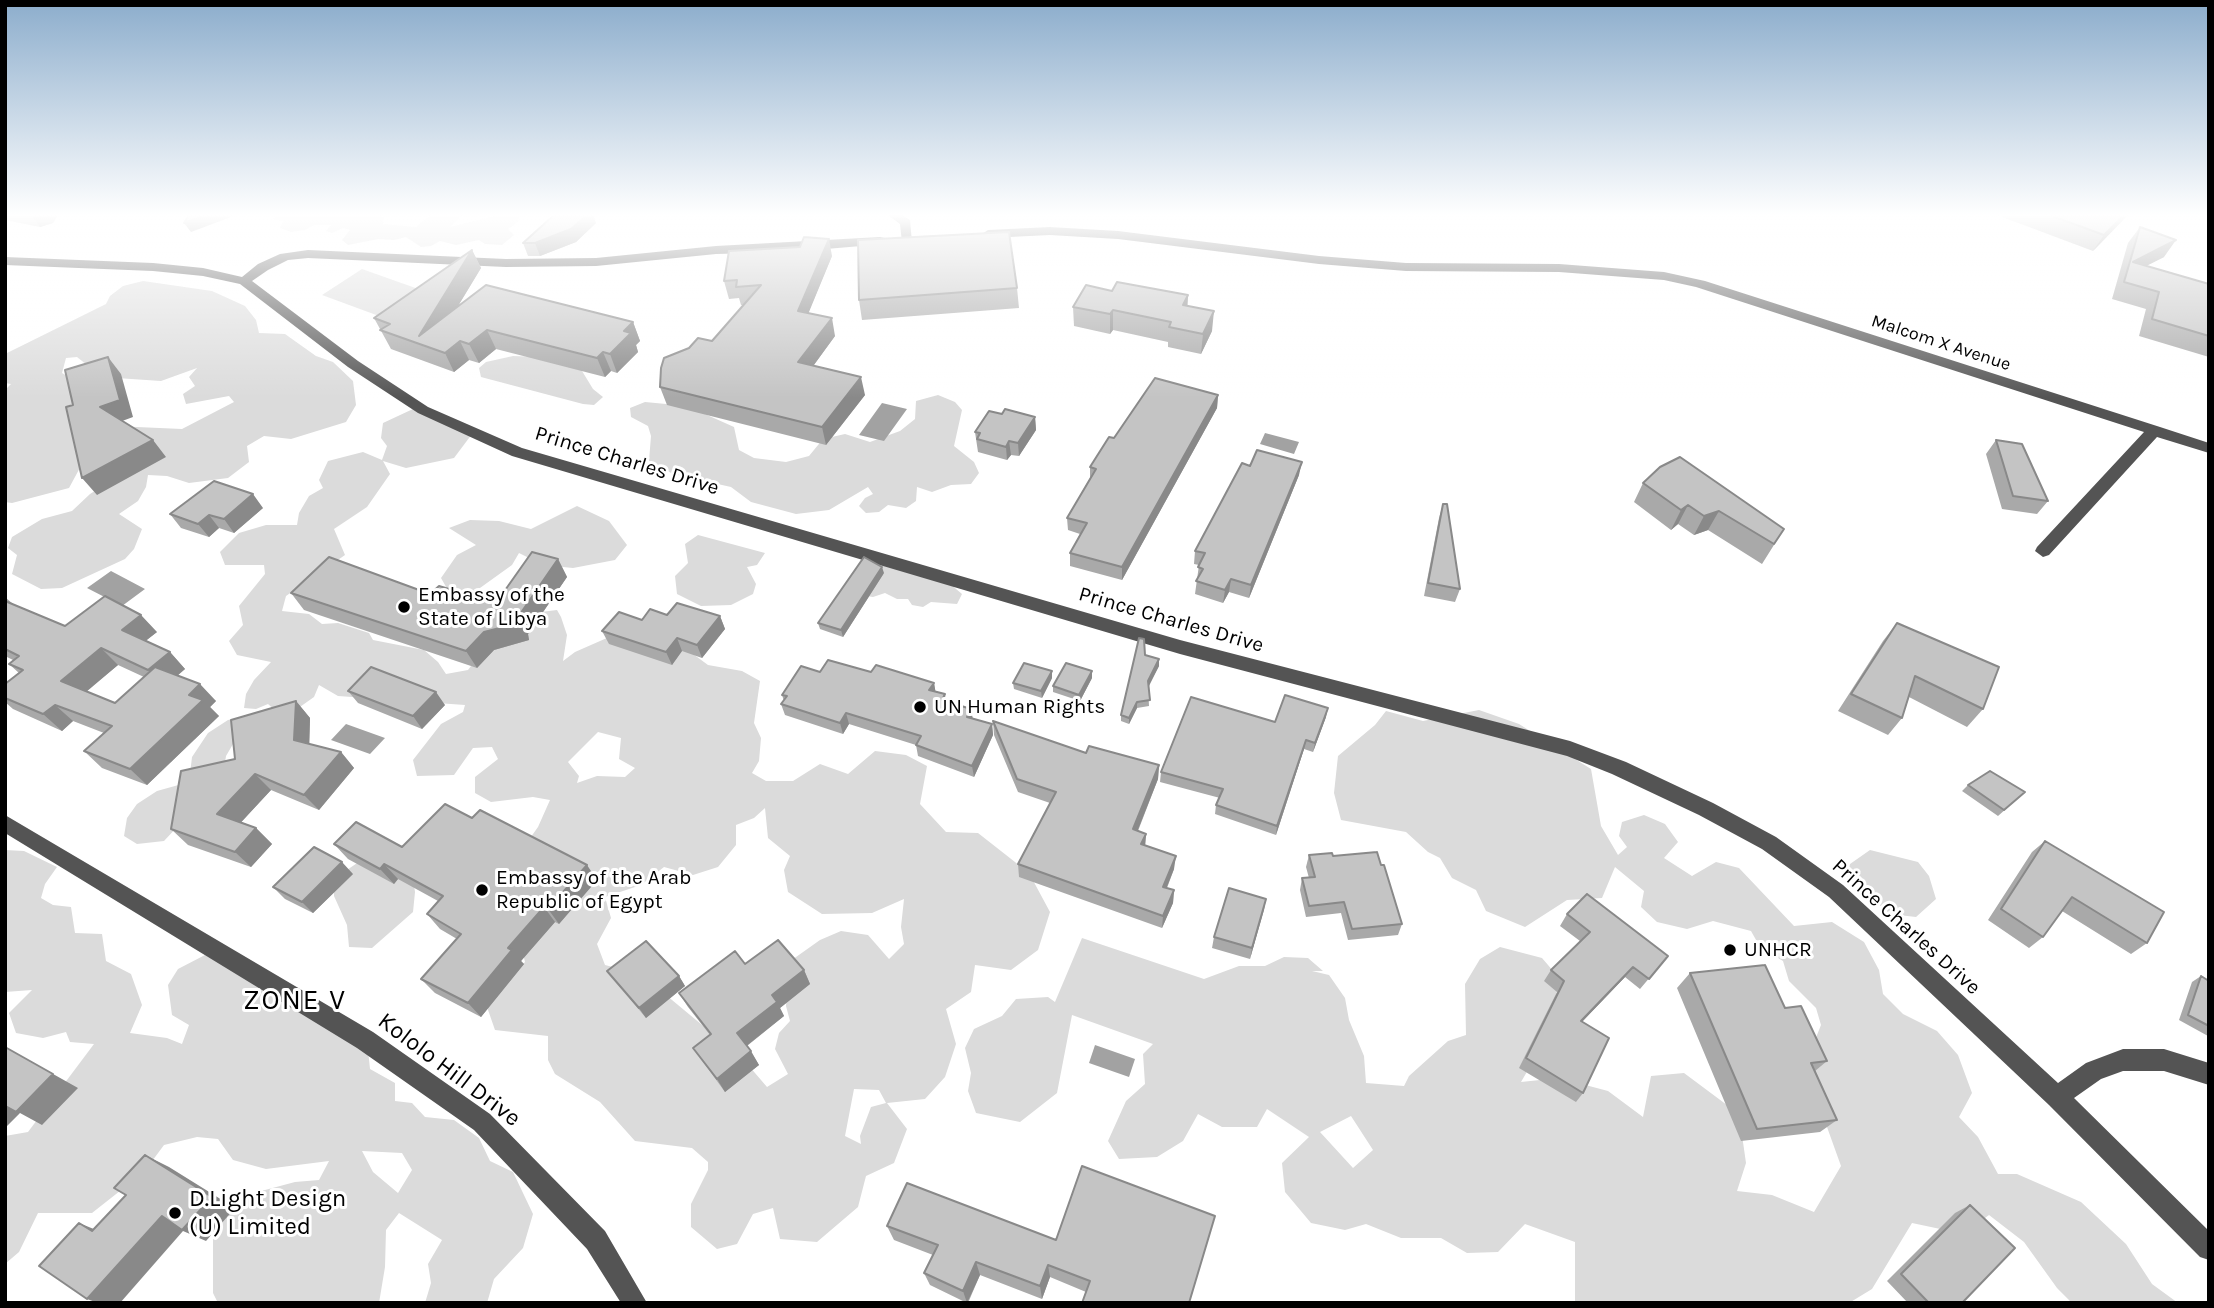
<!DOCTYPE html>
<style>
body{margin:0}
#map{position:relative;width:2214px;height:1308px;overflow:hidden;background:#fff;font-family:Karla,sans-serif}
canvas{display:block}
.frame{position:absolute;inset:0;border:7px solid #000;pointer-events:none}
</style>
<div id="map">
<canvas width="2214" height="1308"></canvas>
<div class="frame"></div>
</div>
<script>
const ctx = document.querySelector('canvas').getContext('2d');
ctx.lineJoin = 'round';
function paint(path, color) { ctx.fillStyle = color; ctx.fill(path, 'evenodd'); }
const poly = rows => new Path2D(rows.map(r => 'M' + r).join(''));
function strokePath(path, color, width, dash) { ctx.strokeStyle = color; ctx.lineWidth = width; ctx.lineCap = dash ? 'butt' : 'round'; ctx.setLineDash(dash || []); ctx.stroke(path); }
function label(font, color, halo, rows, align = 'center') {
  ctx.font = font + ' Karla,sans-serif'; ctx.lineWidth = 6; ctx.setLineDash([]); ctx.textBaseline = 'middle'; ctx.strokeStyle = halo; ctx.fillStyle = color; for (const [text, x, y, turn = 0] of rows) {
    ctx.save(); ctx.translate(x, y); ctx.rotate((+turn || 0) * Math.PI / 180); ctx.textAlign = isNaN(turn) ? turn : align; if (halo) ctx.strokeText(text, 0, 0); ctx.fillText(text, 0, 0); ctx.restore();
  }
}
paint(poly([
 [277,215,379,215,384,217,383,224,416,227,430,215,462,215,450,227,498,215,520,215,518,222,508,229,514,235,502,245,485,244,479,240,456,245,440,241,431,246,421,247,406,237,394,240,378,239,348,245,342,240,350,230,343,228,332,233,326,231,331,225,314,225,305,230,291,232,280,228,283,221,273,219],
 [362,269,438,296,398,323,322,295],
 [143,281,212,291,245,306,256,320,259,333,285,334,316,356,333,362,353,381,356,405,346,422,291,439,264,436,247,446,249,462,228,478,189,483,167,476,148,475,146,487,138,501,119,514,142,529,134,549,125,559,62,588,41,589,12,574,17,555,8,548,12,537,42,519,72,511,90,494,131,468,82,464,69,488,12,503,5,502,5,390,11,384,5,383,5,354,106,304,110,296,123,286],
 [77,357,102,377,161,381,197,368,189,377,195,386,183,394,186,404,229,396,234,402,182,429,114,426,71,378,62,373,66,358],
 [513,356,540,357,579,366,593,389,603,397,594,405,583,404,481,377,479,368,486,362],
 [938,395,955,402,962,410,954,446,974,462,979,473,971,484,951,485,932,492,917,487,916,501,906,508,888,505,879,512,866,513,859,506,865,498,873,494,868,487,829,510,796,514,751,502,731,487,673,474,649,461,651,436,648,426,631,417,630,408,645,402,687,406,734,427,739,450,754,458,786,462,809,456,823,439,845,434,870,442,900,431,915,419,916,401],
 [413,409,472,434,454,458,406,468,383,461,390,474,367,507,334,529,345,555,286,596,282,611,309,614,322,624,338,623,369,633,373,640,424,650,438,662,446,674,468,670,477,658,541,612,557,610,561,617,567,635,563,661,575,652,616,634,670,637,708,665,742,671,760,681,754,723,761,738,759,761,752,773,766,781,793,781,820,764,848,774,875,751,906,755,927,766,920,804,946,832,978,833,1029,873,1050,912,1038,950,1011,970,975,965,971,992,946,1009,956,1044,945,1077,925,1099,887,1103,907,1129,894,1163,866,1176,858,1207,817,1242,780,1239,773,1208,753,1214,737,1244,717,1249,691,1227,691,1204,708,1170,708,1162,692,1148,635,1141,600,1102,555,1074,548,1060,548,1036,495,1030,487,1007,506,981,525,962,521,945,528,841,538,827,550,800,533,797,491,802,475,793,475,777,498,759,492,747,473,748,454,775,417,776,413,760,441,724,463,712,465,705,338,696,319,685,314,697,297,709,277,712,268,704,256,709,244,708,246,694,254,680,271,662,237,655,229,641,243,625,239,606,265,574,264,565,225,565,220,552,239,533,266,525,297,525,299,513,309,496,323,488,319,480,328,461,363,452,382,460,387,446,381,438,383,423],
 [598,732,621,738,619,759,635,768,625,777,597,776,577,783,579,776,568,762],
 [765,808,768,838,790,856,784,870,788,892,822,914,872,913,904,899,901,927,904,944,889,959,868,935,841,931,820,940,789,962,786,1006,790,1021,779,1033,775,1049,788,1074,767,1087,743,1059,666,995,652,977,605,965,597,944,611,918,605,897,641,885,664,867,693,875,718,867,736,845,736,825,754,818],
 [854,1089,879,1090,886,1103,871,1107,860,1136,861,1144,845,1136],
 [577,506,609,521,627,545,615,560,573,568,543,565,519,553,512,565,473,593,449,592,441,578,457,555,476,545,449,528,470,520,499,521,531,529],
 [698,535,765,553,757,565,747,567,756,584,753,594,731,605,701,606,677,594,675,576,688,563,685,544],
 [881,563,949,583,962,594,957,604,931,602,923,607,912,605,908,599,897,599,885,593,873,597,859,595,860,569],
 [1479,710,1519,724,1591,769,1601,826,1618,855,1627,847,1619,836,1622,822,1644,815,1665,824,1678,842,1664,858,1692,876,1716,862,1739,868,1794,926,1832,922,1864,942,1879,970,1883,994,1903,1014,1937,1031,1958,1055,1972,1093,1959,1117,1978,1137,1998,1174,2017,1174,2081,1202,2126,1244,2152,1284,2178,1303,2072,1303,2057,1288,2024,1242,1989,1215,1964,1234,1912,1223,1872,1289,1849,1303,1575,1303,1575,1242,1525,1224,1498,1252,1467,1253,1441,1238,1401,1238,1366,1224,1345,1230,1311,1223,1285,1192,1282,1163,1309,1137,1267,1109,1257,1127,1222,1127,1198,1114,1183,1141,1157,1157,1119,1159,1108,1141,1126,1101,1145,1084,1143,1054,1153,1044,1072,1015,1057,1093,1020,1122,976,1113,968,1091,971,1073,965,1048,974,1029,1002,1016,1016,999,1048,997,1055,1002,1082,938,1204,979,1239,966,1265,966,1284,957,1308,958,1323,971,1312,971,1329,975,1345,998,1349,1020,1364,1056,1366,1083,1404,1086,1409,1076,1448,1041,1466,1035,1465,984,1480,959,1500,947,1542,958,1560,979,1543,1044,1521,1082,1559,1078,1608,1091,1643,1117,1651,1076,1684,1073,1739,1114,1746,1163,1737,1191,1772,1195,1814,1212,1841,1166,1818,1102,1809,1055,1821,1025,1816,1008,1789,981,1783,961,1760,947,1751,931,1713,921,1687,929,1657,922,1641,907,1644,891,1615,867,1602,898,1567,900,1525,927,1486,911,1476,890,1452,878,1440,858,1428,852,1406,832,1341,820,1334,793,1338,756,1375,725,1386,711,1423,721],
 [1351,1116,1373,1150,1353,1168,1320,1132],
 [251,715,252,730,233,744,226,756,224,769,190,774,192,757,208,733,228,720],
 [182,784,178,826,164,841,137,844,124,836,127,818,137,804,157,791],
 [5,850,24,851,57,867,45,884,41,898,53,905,71,907,75,933,102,934,106,961,131,974,142,1005,130,1033,167,1038,182,1044,189,1025,172,1015,168,985,178,969,205,955,367,1040,370,1069,395,1083,395,1101,412,1103,425,1117,454,1120,479,1138,490,1161,513,1172,533,1214,523,1248,494,1279,487,1303,425,1303,431,1283,428,1264,442,1240,399,1213,386,1230,385,1267,379,1303,218,1303,213,1293,213,1226,235,1198,295,1182,319,1180,329,1161,266,1169,233,1160,218,1139,197,1137,164,1145,144,1172,92,1213,38,1213,19,1252,5,1264,5,1136,28,1132,94,1044,70,1042,66,1032,43,1038,16,1033,9,1013,32,990,5,992],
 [362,1151,402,1153,412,1170,398,1193,373,1172],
 [1870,850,1918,862,1929,876,1936,899,1916,917,1890,914,1847,877,1850,864],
 [363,859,411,864,415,892,413,912,372,948,349,947,347,925,334,896,334,884,344,872]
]), '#dbdbdb');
paint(poly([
 [882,403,907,409,884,441,859,435],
 [1265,433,1299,442,1294,454,1260,444],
 [111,571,145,589,122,606,87,588],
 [346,724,385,738,370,754,331,740],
 [1095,1045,1135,1059,1129,1077,1089,1063]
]), '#a2a2a2');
paint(poly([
 [888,215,902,215,910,220,912,242,902,242,900,224,888,215],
 [1050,227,1118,231,1319,256,1406,263,1559,264,1664,272,1705,281,2160,427,2209,443,2209,453,2157,437,2049,555,2043,557,2035,551,2037,547,2144,432,1696,287,1664,280,1559,272,1406,271,1319,264,1118,239,1050,235,988,238,982,234,988,230,1050,227],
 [880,237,885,238,885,244,790,252,716,254,596,266,506,267,308,258,288,260,268,270,252,281,358,361,428,407,522,448,1180,640,1570,741,1626,762,1713,803,1776,837,1843,885,2058,1083,2086,1063,2123,1049,2164,1049,2209,1063,2209,1085,2164,1071,2123,1071,2101,1079,2074,1098,2209,1231,2209,1260,2200,1257,2049,1105,1829,897,1762,849,1699,815,1612,774,1567,756,1180,654,512,456,418,413,348,367,240,284,203,276,153,271,5,265,5,257,153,263,203,268,242,277,258,264,280,254,308,250,506,259,596,258,716,246,880,237],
 [5,815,373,1032,490,1114,605,1231,647,1303,621,1303,587,1249,474,1130,357,1048,5,833,5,815]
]), '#545454');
paint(poly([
 [5,215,58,215,53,223,40,227,5,220],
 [1997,215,2128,215,2093,251],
 [596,223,576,242,540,256,528,256,523,243],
 [2140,227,2164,257,2146,266,2209,284,2209,357,2139,336,2146,309,2112,299,2128,243],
 [472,250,481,268,458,306,633,322,640,341,636,345,638,352,617,373,611,371,605,377,496,349,479,363,469,360,454,372,391,349,374,318],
 [832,256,808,313,835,336,813,366,865,395,826,445,667,405,660,387,689,348,712,341,744,305,741,305,739,298,729,299,724,281],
 [1017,288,1019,308,862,320,859,300],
 [1112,291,1188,295,1187,306,1212,331,1201,354,1168,347,1168,342,1113,330,1110,334,1074,326,1073,307],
 [1218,395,1217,408,1122,580,1070,566,1070,553,1080,534,1068,530,1067,518,1090,478,1090,467,1114,438],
 [1002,414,1035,417,1036,430,1019,456,1011,455,1007,460,978,452,975,432],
 [1996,440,2048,501,2037,514,2002,509,1986,454],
 [1250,466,1299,475,1249,598,1229,592,1223,603,1195,594,1199,565,1194,564,1195,551],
 [1643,483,1784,529,1762,564,1708,530,1694,535,1678,524,1671,530,1634,502],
 [1443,504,1460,589,1455,602,1424,596,1439,518],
 [263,508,234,533,219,528,209,537,181,528,170,514],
 [558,559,567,577,528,634,529,640,494,650,477,668,304,610,291,593,430,594,496,603],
 [884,573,843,637,820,629,818,623],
 [5,597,13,604,65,626,157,632,145,641,170,652,185,669,177,676,216,701,210,707,219,716,147,785,102,768,84,751,104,733,73,721,62,731,13,709,5,702,5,684,19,673,9,664,13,660,5,656],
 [118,665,144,677,115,703,86,691],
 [667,615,720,616,725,629,702,658,682,651,672,665,609,644,602,631,642,620],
 [1897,623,1983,709,1967,727,1909,697,1902,718,1888,735,1838,711,1883,641],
 [1145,655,1159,666,1148,686,1149,706,1137,708,1129,724,1121,721,1121,715],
 [820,672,871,672,934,683,935,691,945,694,946,702,973,719,992,724,993,735,974,777,918,756,916,745,849,724,843,734,785,715,781,704,784,701,782,695],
 [1052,678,1042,698,1014,689,1013,683],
 [1092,678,1080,701,1053,692,1053,686],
 [348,691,445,705,422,729,358,703],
 [296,701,310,718,309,744,341,752,354,768,319,810,271,790,241,822,256,828,272,844,251,867,188,845,171,829,235,759],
 [1326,717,1313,752,1304,749,1276,835,1215,814,1216,805,1220,798,1160,782,1161,772,1275,722],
 [993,721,1086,753,1159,765,1158,779,1138,831,1146,834,1145,846,1174,869,1167,888,1174,890,1173,903,1162,928,1019,877,1018,864,1050,803,1018,792,994,735],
 [1968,785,2025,792,1998,816,1962,791],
 [2045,841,2147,943,2131,954,2062,911,2043,937,2029,948,1988,920,2032,852],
 [334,844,402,847,597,880,559,924,555,922,521,961,524,964,481,1017,435,993,421,979,457,939,440,929,427,914,438,901,398,879,394,884,348,859],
 [1309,855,1333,856,1381,865,1402,924,1398,935,1348,940,1341,913,1306,917,1300,890,1302,878,1309,878,1306,867],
 [353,874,313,913,285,899,273,887],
 [1266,899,1250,959,1212,948,1214,937],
 [1567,914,1668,956,1640,989,1625,977,1582,1022,1583,1093,1576,1102,1519,1068,1557,992,1544,981,1551,970,1580,941,1560,926],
 [745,964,804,970,810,984,780,1008,784,1016,747,1046,759,1065,725,1092,693,1048,710,1035,688,1007,679,993],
 [607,971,679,976,685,986,646,1018],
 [1690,973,1785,1008,1827,1061,1815,1071,1837,1120,1820,1132,1741,1141,1677,988],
 [2201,976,2209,981,2209,1035,2208,1036,2179,1020,2192,982],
 [1970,1205,1962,1303,1908,1303,1887,1281,1955,1213],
 [887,1226,1056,1240,1211,1230,1086,1292,1050,1277,1042,1299,980,1275,968,1303,967,1303,930,1285,924,1273,933,1255,894,1240]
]), '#a9a9a9');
paint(poly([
 [31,215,58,215,53,223,40,227],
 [206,215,232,215,231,217,191,232,184,223],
 [587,215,593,215,596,223,576,242,540,256,535,243],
 [2124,215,2128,215,2093,251,2104,235],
 [829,239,832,256,802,329,798,311],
 [2176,240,2164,257,2126,276,2133,262],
 [472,250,481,268,432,349,419,336],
 [1188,295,1187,315,1183,305],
 [1113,310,1113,330,1110,334,1110,314],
 [1214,311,1212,331,1201,354,1203,334],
 [832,318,835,336,803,380,798,362],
 [633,322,640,341,636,345,638,352,617,373,610,354,624,331],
 [487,330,496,349,479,363,469,344],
 [460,341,469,360,454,372,445,353],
 [603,352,611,371,605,377,597,358],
 [108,357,121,374,133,417,114,424,100,407],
 [861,377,865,395,826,445,822,427],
 [1218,395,1217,408,1122,580,1122,567],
 [1035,417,1036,430,1019,456,1018,443],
 [153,440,166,457,97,495,82,478],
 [1009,441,1011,455,1007,460,1006,447],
 [1302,462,1299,475,1249,598,1251,585],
 [253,494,263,508,234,533,224,519],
 [1688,505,1678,524,1671,530,1681,510],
 [1719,511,1708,530,1694,535,1704,516],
 [209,515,219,528,209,537,198,524],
 [558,559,567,577,528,634,529,640,494,650,477,668,466,651,484,632,518,617],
 [882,567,884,573,843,637,841,630],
 [1231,579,1229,592,1223,603,1225,590],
 [141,615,157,632,138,647,122,630],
 [720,616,725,629,702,658,697,645],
 [677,638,682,651,672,665,666,652],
 [101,648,118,665,79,698,61,681],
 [170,652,185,669,164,687,148,670],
 [1159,659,1159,666,1148,688,1148,681],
 [1052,671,1052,678,1042,698,1041,691],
 [1092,671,1092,678,1080,701,1079,695],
 [934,683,936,694,929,690],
 [200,684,216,701,210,707,219,716,147,785,130,769,189,695],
 [436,692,445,705,422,729,413,716],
 [296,701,310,718,309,756,294,740],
 [1137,702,1137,708,1129,724,1129,718],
 [55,705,73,721,62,731,43,714],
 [1328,708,1326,717,1313,752,1315,743],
 [971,709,973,720,967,717],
 [846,713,849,724,843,734,840,723],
 [992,724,993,735,974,777,972,766],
 [1306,740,1304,749,1276,835,1277,826],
 [341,752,354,768,319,810,304,795],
 [1159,765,1158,779,1133,842,1133,829],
 [255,774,271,790,234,830,217,814],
 [256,828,272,844,251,867,235,852],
 [1146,834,1145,847,1141,844],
 [1176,856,1174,869,1162,899,1163,887],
 [342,862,353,874,313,913,302,902],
 [384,864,398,879,394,884,380,869],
 [587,865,597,880,559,924,548,909],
 [1174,890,1173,903,1162,928,1163,916],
 [1266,899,1264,910,1250,959,1252,948],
 [544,907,555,922,521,961,524,964,481,1017,468,1003,508,948],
 [1633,967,1625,977,1573,1031,1581,1021],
 [804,970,810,984,780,1008,784,1016,745,1047,737,1033,772,995],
 [679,976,685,986,646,1018,639,1008],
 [5,1047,78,1088,42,1125,20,1113,5,1128],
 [751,1051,759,1065,725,1092,717,1079],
 [145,1155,169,1167,235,1208,206,1241,183,1231,120,1303,98,1303,87,1299],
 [79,1223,106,1234,92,1231],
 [976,1262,980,1275,967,1303,963,1291],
 [1048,1265,1050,1277,1042,1299,1040,1286]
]), '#898989');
const building = poly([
 [189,215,206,215,184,223,189,215],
 [554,215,587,215,571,229,535,243,523,243,554,215],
 [2049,215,2124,215,2104,235,2049,215],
 [2140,227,2176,240,2133,262,2209,284,2209,336,2152,319,2159,292,2124,282,2140,227],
 [1009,232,1017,288,859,300,858,240,1009,232],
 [804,237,829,239,798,311,832,318,798,362,861,377,822,427,660,387,661,368,664,358,689,348,698,338,712,341,761,285,736,287,737,280,724,281,729,251,800,247,804,237],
 [472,250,419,336,486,285,633,322,624,331,631,333,610,354,603,352,597,358,487,330,469,344,460,341,445,353,380,330,390,324,374,318,472,250],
 [1117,282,1188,295,1183,305,1214,311,1203,334,1169,327,1171,322,1113,310,1110,314,1073,307,1086,285,1112,291,1117,282],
 [108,357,120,400,100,407,153,440,82,478,66,407,73,405,65,370,108,357],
 [1155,378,1218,395,1122,567,1070,553,1087,523,1067,518,1096,469,1090,467,1109,437,1114,438,1155,378],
 [1005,409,1035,417,1018,443,1009,441,1006,447,977,439,980,433,975,432,989,411,1002,414,1005,409],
 [1996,440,2022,444,2048,501,2013,496,1996,440],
 [1257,450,1302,462,1251,585,1231,579,1225,590,1196,581,1203,569,1198,567,1205,553,1195,551,1242,463,1250,466,1257,450],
 [1680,457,1784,529,1774,544,1719,511,1704,516,1688,505,1681,510,1643,483,1660,467,1680,457],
 [214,481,253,494,224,519,209,515,198,524,170,514,214,481],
 [1443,504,1447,504,1460,589,1428,583,1443,504],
 [532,552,558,559,518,617,519,623,484,632,466,651,291,593,329,557,430,594,439,586,496,603,532,552],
 [864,557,882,567,841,630,818,623,864,557],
 [105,596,141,615,122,630,170,652,148,670,101,648,61,681,115,703,155,667,200,684,189,695,203,700,130,769,84,751,112,726,55,705,43,714,5,698,5,684,23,670,9,664,19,656,5,649,5,601,65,626,105,596],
 [677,603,720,616,697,645,677,638,666,652,602,631,619,612,642,620,650,609,667,615,677,603],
 [1897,623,1999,667,1983,709,1915,676,1902,718,1851,694,1897,623],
 [1139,638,1144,639,1145,655,1159,659,1148,681,1150,700,1137,702,1129,718,1121,715,1139,638],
 [828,660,871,672,876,665,934,683,929,690,945,694,942,700,971,709,967,717,992,724,972,766,916,745,921,736,846,713,840,723,781,704,787,696,782,695,801,666,820,672,828,660],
 [1024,663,1052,671,1041,691,1013,683,1024,663],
 [1066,663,1092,671,1079,695,1053,686,1066,663],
 [371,667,436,692,413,716,348,691,371,667],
 [1285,695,1328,708,1315,743,1306,740,1277,826,1216,805,1223,789,1161,772,1191,697,1275,722,1285,695],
 [296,701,294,740,341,752,304,795,255,774,217,814,256,828,235,852,171,829,181,771,235,759,231,720,296,701],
 [993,721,1086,753,1089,746,1159,765,1133,829,1146,834,1141,844,1176,856,1163,887,1174,890,1163,916,1018,864,1056,792,1017,779,993,721],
 [1990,771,2025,792,2004,810,1968,785,1990,771],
 [445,804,472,818,480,810,587,865,548,909,544,907,508,948,512,950,468,1003,421,979,461,934,427,914,443,896,384,864,380,869,334,844,356,822,402,847,445,804],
 [2045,841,2164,912,2147,943,2072,897,2043,937,2001,909,2045,841],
 [314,847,342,862,302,902,273,887,314,847],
 [1377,852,1381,865,1384,865,1402,924,1352,929,1344,902,1309,906,1302,878,1315,877,1309,855,1332,853,1333,856,1377,852],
 [1229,888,1266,899,1252,948,1214,937,1229,888],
 [1587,894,1668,956,1649,979,1633,967,1581,1021,1609,1038,1583,1093,1526,1058,1564,981,1551,970,1590,932,1567,914,1587,894],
 [778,940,804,970,772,995,777,1002,737,1033,751,1051,717,1079,693,1048,711,1034,679,993,735,951,745,964,778,940],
 [646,941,679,976,639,1008,607,971,646,941],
 [1765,965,1785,1008,1801,1006,1827,1061,1811,1063,1837,1120,1757,1129,1690,973,1765,965],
 [2201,976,2209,981,2209,1026,2188,1015,2201,976],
 [5,1047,53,1074,16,1112,5,1106,5,1047],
 [145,1155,212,1197,182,1230,162,1216,87,1299,39,1266,79,1223,92,1231,126,1195,114,1188,145,1155],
 [1082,1166,1215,1216,1189,1303,1082,1303,1090,1281,1048,1265,1040,1286,976,1262,963,1291,924,1273,938,1245,887,1226,907,1183,1056,1240,1082,1166],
 [1970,1205,2015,1248,1962,1303,1929,1303,1901,1274,1970,1205]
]);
paint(building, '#c4c4c4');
strokePath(building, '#898989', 2);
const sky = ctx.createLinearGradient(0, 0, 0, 398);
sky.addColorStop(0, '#8cadcc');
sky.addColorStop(0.54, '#fff');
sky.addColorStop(1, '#ffffff00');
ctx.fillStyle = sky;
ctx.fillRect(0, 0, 2214, 398);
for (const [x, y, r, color] of [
 [404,607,7,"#000"],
 [920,707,7,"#000"],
 [482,890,7,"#000"],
 [1730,950,7,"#000"],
 [175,1213,7,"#000"]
]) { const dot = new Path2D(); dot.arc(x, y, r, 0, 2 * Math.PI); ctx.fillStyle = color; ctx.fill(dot); strokePath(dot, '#fff', 2.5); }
label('18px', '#000', '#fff', [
 ["Malcom X Avenue",1941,343,18]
]);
label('21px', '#000', '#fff', [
 ["Prince Charles Drive",627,461,17],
 ["Prince Charles Drive",1171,620,16],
 ["Prince Charles Drive",1906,927,42]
]);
label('21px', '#000', '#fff', [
 ["Embassy of the",418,595],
 ["State of Libya",418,619],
 ["UN Human Rights",934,707],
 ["Embassy of the Arab",496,878],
 ["Republic of Egypt",496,902],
 ["UNHCR",1744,950]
], 'left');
label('24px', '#000', '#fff', [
 ["Kololo Hill Drive",449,1070,37]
]);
label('24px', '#000', '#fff', [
 ["D.Light Design",189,1199],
 ["(U) Limited",189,1227]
], 'left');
ctx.letterSpacing = '2px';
label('28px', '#000', '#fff', [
 ["ZONE V",295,1001]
]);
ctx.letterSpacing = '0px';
</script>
